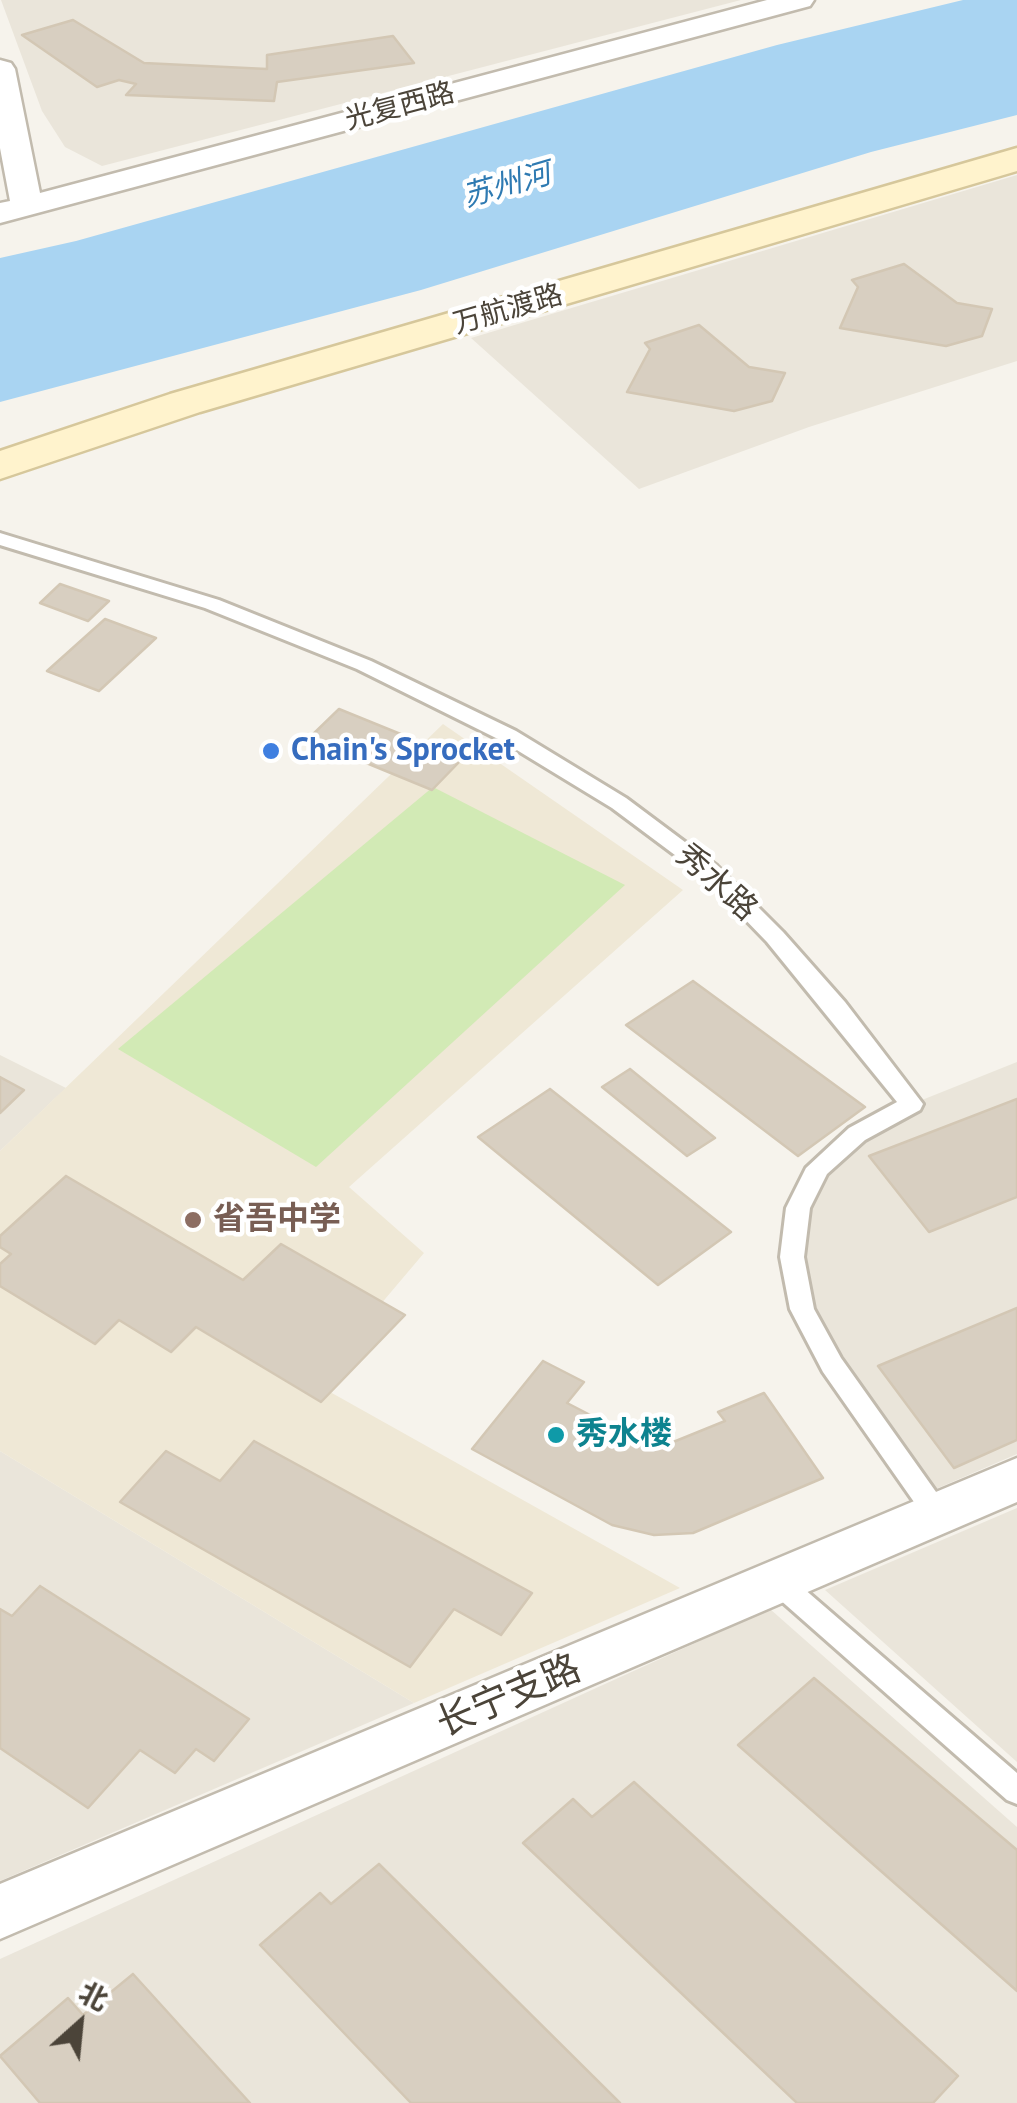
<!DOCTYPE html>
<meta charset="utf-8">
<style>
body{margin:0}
#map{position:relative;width:1017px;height:2103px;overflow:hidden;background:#f6f3ec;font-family:"PT Sans","Noto Sans SC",sans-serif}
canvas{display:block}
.north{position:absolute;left:30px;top:1973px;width:100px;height:100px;-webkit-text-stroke:8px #fff;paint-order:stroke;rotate:27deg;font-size:28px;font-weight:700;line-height:40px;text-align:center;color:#4b4439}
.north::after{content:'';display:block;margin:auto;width:35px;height:45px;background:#4b4439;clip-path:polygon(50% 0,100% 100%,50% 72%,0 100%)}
</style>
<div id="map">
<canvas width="1017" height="2103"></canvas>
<div class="north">北</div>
</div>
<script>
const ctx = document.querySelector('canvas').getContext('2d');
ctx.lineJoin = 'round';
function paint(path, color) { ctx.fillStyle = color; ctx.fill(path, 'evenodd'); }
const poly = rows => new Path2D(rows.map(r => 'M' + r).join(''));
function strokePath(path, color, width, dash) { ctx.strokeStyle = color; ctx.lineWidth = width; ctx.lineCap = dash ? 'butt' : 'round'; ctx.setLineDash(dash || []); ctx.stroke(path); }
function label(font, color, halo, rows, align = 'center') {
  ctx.font = font + ' "PT Sans","Noto Sans SC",sans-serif'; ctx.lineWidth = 9; ctx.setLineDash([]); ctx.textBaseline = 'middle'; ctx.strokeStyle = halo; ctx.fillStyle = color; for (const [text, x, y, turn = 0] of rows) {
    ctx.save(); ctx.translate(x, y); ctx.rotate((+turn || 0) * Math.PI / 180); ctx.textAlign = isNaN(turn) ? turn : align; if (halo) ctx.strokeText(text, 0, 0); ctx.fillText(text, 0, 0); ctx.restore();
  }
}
paint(poly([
 [1,0,741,0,102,166,65,147,42,111],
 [1017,175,1017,361,809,427,639,489,471,338],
 [0,1055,66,1088,0,1151],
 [1017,1062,1017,1454,922,1495,802,1309,798,1208,818,1169,912,1104],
 [0,1451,414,1703,0,1881],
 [1017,1508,1017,1762,825,1590],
 [770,1609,1017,1827,1017,2103,0,2103,0,1959]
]), '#eae5da');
paint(poly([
 [443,724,683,890,349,1187,424,1253,314,1383,680,1588,414,1703,0,1451,0,1151]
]), '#efe8d6');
paint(poly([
 [433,787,625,885,316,1167,118,1049]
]), '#d2eab5');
paint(poly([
 [963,0,1017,0,1017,115,871,152,421,290,0,402,0,258,76,241,777,45]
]), '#a9d4f2');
const building = poly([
 [73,20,144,63,267,69,267,55,393,36,414,63,277,82,274,101,126,95,136,84,119,80,97,87,22,35,73,20],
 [904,264,957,303,992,309,982,336,946,346,840,328,858,287,852,280,904,264],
 [699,325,749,367,785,373,772,401,734,411,627,392,650,349,645,343,699,325],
 [60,584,109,601,88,621,40,603,60,584],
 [105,619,156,638,99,691,47,671,105,619],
 [339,709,462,759,432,790,308,739,339,709],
 [693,981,865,1107,798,1156,626,1025,693,981],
 [630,1069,715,1138,687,1156,602,1087,630,1069],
 [0,1077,24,1090,0,1113,0,1077],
 [550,1089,731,1232,658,1285,478,1137,550,1089],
 [1017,1099,1017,1197,929,1232,869,1156,1017,1099],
 [66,1176,243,1280,281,1244,405,1315,321,1402,196,1327,171,1352,119,1320,95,1344,0,1286,0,1264,11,1254,0,1247,0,1236,66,1176],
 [1017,1308,1017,1440,954,1468,878,1366,1017,1308],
 [543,1361,584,1382,567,1403,656,1449,725,1421,718,1412,764,1393,823,1478,693,1533,654,1535,612,1525,472,1449,543,1361],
 [254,1441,532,1593,501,1635,454,1609,410,1667,120,1502,166,1451,220,1481,254,1441],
 [40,1586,249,1719,214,1761,196,1749,175,1773,140,1750,88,1808,0,1748,0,1609,12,1616,40,1586],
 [814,1678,1017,1850,1017,1991,738,1745,814,1678],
 [634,1782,958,2076,933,2103,797,2103,523,1843,573,1799,592,1817,634,1782],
 [379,1864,620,2103,411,2103,260,1945,320,1893,331,1904,379,1864],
 [133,1974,250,2103,40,2103,0,2056,68,1998,83,2015,133,1974]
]);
paint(building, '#d8cfc1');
strokePath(building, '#d3c7b4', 2.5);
const lane = poly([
 [0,533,219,600,371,661,516,731,626,798,717,866,783,932,845,1002,923,1104,920,1110,865,1140,827,1174,810,1208,804,1257,814,1309,841,1358,946,1506,950,1514,946,1522,937,1525,928,1522,823,1372,790,1309,780,1257,786,1208,806,1168,849,1128,897,1102,767,942,703,876,612,808,502,741,357,669,205,608,0,545,0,533],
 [779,1572,788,1575,1017,1773,1017,1804,1007,1800,770,1591,766,1583,770,1575,779,1572]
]);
const street = poly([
 [767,0,814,0,810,6,0,223,0,203,10,201,0,148,0,60,11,63,15,69,40,193,767,0],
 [1017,1458,1017,1502,0,1939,0,1884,1017,1458]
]);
const secondary = poly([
 [1017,148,1017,171,200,412,0,479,0,451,170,394,1017,148]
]);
strokePath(lane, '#c2bbae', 6);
strokePath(street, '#c2bbae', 5);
strokePath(secondary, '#d6c79b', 5);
paint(lane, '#fff');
paint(street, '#fff');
paint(secondary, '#fff3cd');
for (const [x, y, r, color] of [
 [271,751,10,"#3f7fe0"],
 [193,1220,10,"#8d6e63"],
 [556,1435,10,"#0f9aa8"]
]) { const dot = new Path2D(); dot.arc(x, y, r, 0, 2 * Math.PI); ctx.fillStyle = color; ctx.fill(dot); strokePath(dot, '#fff', 4); }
label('28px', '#4b4439', '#fff', [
 ["光复西路",400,107,-15],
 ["万航渡路",508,310,-16]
]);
label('italic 30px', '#2e7ab2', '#fff', [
 ["苏州河",507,186,-16]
]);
label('bold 32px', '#366cbe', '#fff', [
 ["Chain's Sprocket",291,751]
], 'left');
label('32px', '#4b4439', '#fff', [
 ["秀水路",716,883,42]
]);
label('bold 32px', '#785e54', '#fff', [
 ["省吾中学",213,1220]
], 'left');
label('bold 32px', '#0d838f', '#fff', [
 ["秀水楼",576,1435]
], 'left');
label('38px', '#4b4439', '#fff', [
 ["长宁支路",509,1697,-23]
]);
</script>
